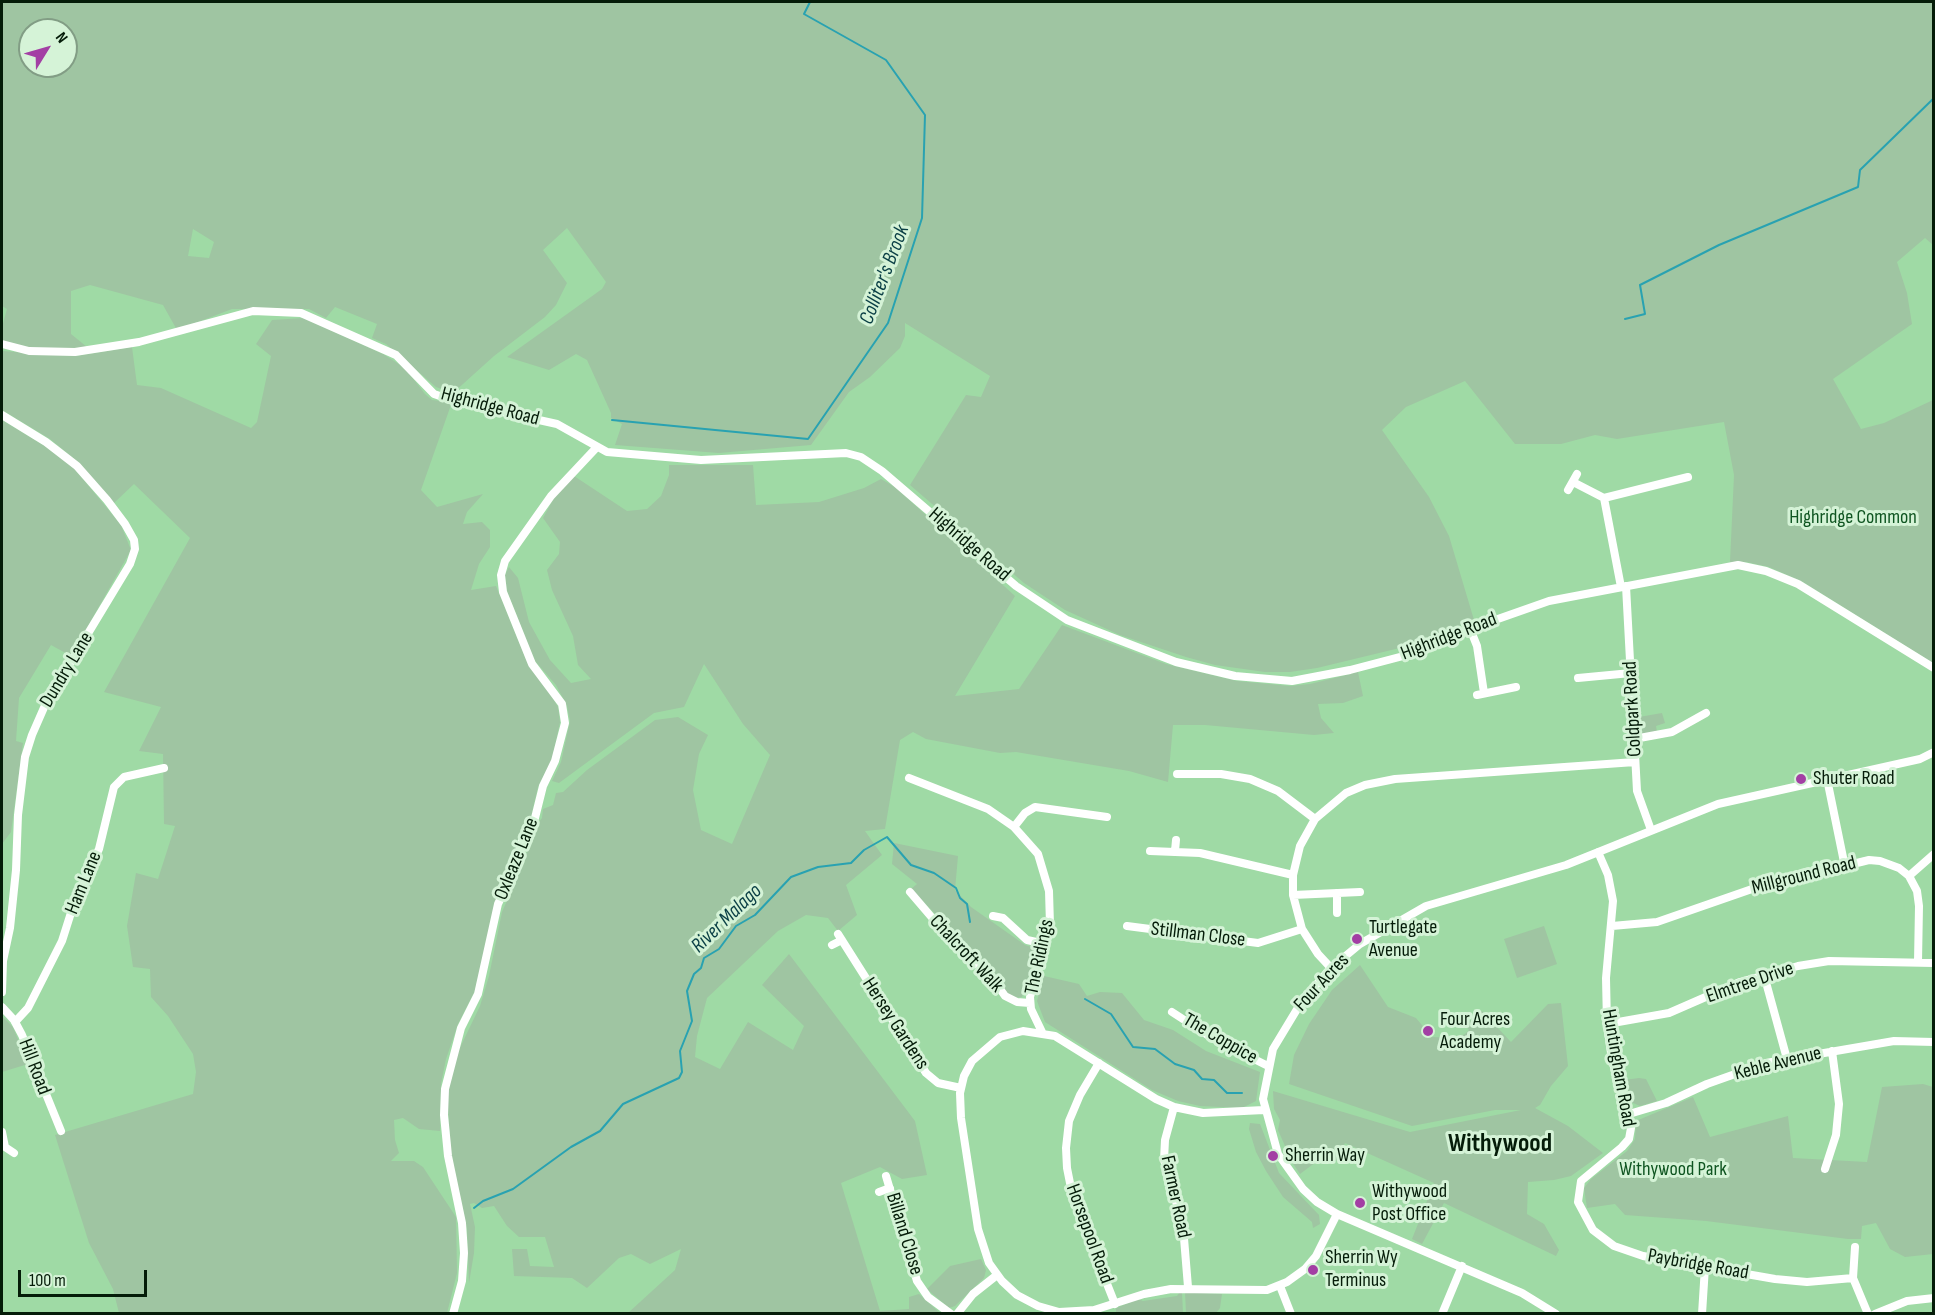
<!DOCTYPE html>
<style>
body{margin:0}
#map{position:relative;width:1935px;height:1315px;overflow:hidden;background:#9fdaa5;font-family:"Sofia Sans Condensed",sans-serif}
canvas{display:block}
.frame{position:absolute;inset:0;border:3px solid #051c09;pointer-events:none}
.north{position:absolute;left:18px;top:18px;width:60px;height:60px;box-sizing:border-box;background:#d5f3d7;border:2px solid #829d85;border-radius:50%;rotate:53deg;font-size:16px;font-weight:700;line-height:24px;text-align:center;color:#051c09}
.north::after{content:'';display:block;margin:auto;width:21px;height:27px;background:#a33fa4;clip-path:polygon(50% 0,100% 100%,50% 72%,0 100%)}
.scale{position:absolute;left:18px;top:1270px;width:129px;height:27px;box-sizing:border-box;border:3px solid #051c09;border-top:0;padding-left:8px;font-size:18px;line-height:21px;white-space:nowrap;color:#051c09;-webkit-text-stroke:4px #d5f3d7;paint-order:stroke}
</style>
<div id="map">
<canvas width="1935" height="1315"></canvas>
<div class="frame"></div>
<div class="north">N</div>
<div class="scale">100 m</div>
</div>
<script>
const ctx = document.querySelector('canvas').getContext('2d');
ctx.lineJoin = 'round';
function paint(path, color) { ctx.fillStyle = color; ctx.fill(path, 'evenodd'); }
const poly = rows => new Path2D(rows.map(r => 'M' + r).join(''));
function strokePath(path, color, width, dash) { ctx.strokeStyle = color; ctx.lineWidth = width; ctx.lineCap = dash ? 'butt' : 'round'; ctx.setLineDash(dash || []); ctx.stroke(path); }
function label(font, color, halo, rows, align = 'center') {
  ctx.font = font + ' "Sofia Sans Condensed",sans-serif'; ctx.lineWidth = 6; ctx.setLineDash([]); ctx.textBaseline = 'middle'; ctx.strokeStyle = halo; ctx.fillStyle = color; for (const [text, x, y, turn = 0] of rows) {
    ctx.save(); ctx.translate(x, y); ctx.rotate((+turn || 0) * Math.PI / 180); ctx.textAlign = isNaN(turn) ? turn : align; if (halo) ctx.strokeText(text, 0, 0); ctx.fillText(text, 0, 0); ctx.restore();
  }
}
paint(poly([
 [2,2,1933,2,1933,245,1925,238,1897,262,1907,293,1912,324,1833,379,1861,429,1884,423,1933,400,1933,663,1803,582,1769,567,1746,562,1730,562,1734,475,1724,422,1617,439,1595,435,1561,444,1515,444,1465,381,1406,407,1382,430,1429,497,1449,536,1474,620,1408,646,1317,668,1290,672,1265,672,1215,665,1186,657,1120,635,1065,610,1024,583,910,485,966,395,981,397,990,376,905,323,905,336,900,348,870,377,849,392,811,445,719,453,615,445,622,424,611,418,611,413,587,360,576,354,549,370,507,357,602,289,606,282,567,228,543,250,567,283,556,305,545,317,494,356,453,393,436,387,386,344,372,338,377,324,335,307,326,318,309,309,232,309,177,330,163,305,90,285,71,291,71,334,87,347,76,349,31,348,2,341,2,327,7,309,2,306],
 [30,30,66,30,66,66,30,66],
 [193,229,214,242,209,258,188,256],
 [304,318,383,354,405,368,425,394,432,400,452,402,421,490,437,507,483,494,467,512,463,524,482,522,490,530,490,547,479,564,471,590,496,586,528,664,548,690,558,707,560,722,552,760,538,787,531,817,521,832,515,860,495,902,475,991,458,1024,446,1059,441,1084,440,1131,419,1129,403,1118,394,1120,395,1140,399,1153,391,1161,414,1161,423,1167,456,1217,457,1273,447,1313,119,1313,113,1289,89,1243,55,1135,193,1094,196,1072,193,1054,168,1016,151,997,150,969,133,967,127,926,136,873,158,879,175,826,164,824,163,754,139,751,161,707,104,692,190,538,134,484,114,503,79,463,50,439,2,410,2,351,75,356,132,347,137,385,161,388,251,428,257,422,271,356,256,344,272,320],
 [2,420,45,446,73,467,121,525,131,550,71,656,51,645,19,698,16,741,23,743,11,832,2,844],
 [669,465,753,465,756,505,819,502,864,488,881,479,895,487,1015,596,955,696,1019,689,1062,625,1166,664,1237,681,1290,686,1310,684,1358,672,1363,696,1343,703,1318,704,1321,718,1334,733,1314,735,1205,725,1173,725,1168,782,1129,771,1016,752,1000,753,926,739,913,732,900,740,885,829,865,831,882,855,846,885,857,915,838,931,828,918,806,915,778,931,707,998,697,1036,695,1057,720,1069,748,1022,793,1050,804,1026,762,985,789,954,915,1121,927,1175,902,1179,880,1167,841,1183,880,1311,909,1309,909,1297,919,1294,940,1313,628,1313,675,1270,681,1249,650,1264,631,1254,619,1258,587,1288,572,1278,514,1276,512,1249,527,1249,530,1266,554,1267,545,1237,519,1237,507,1226,494,1206,482,1208,474,1203,470,1204,475,1227,474,1253,469,1283,467,1229,451,1153,447,1094,456,1056,480,1006,489,976,502,912,524,862,534,828,542,818,543,809,553,805,556,793,563,792,587,770,655,720,678,717,708,735,699,754,693,790,701,830,732,844,770,755,743,724,704,664,684,707,654,713,559,783,552,781,561,762,570,721,567,706,556,685,535,661,507,591,505,575,509,567,518,578,529,622,550,660,571,683,591,679,578,665,573,636,552,590,547,570,559,554,560,542,543,518,554,498,574,476,627,511,647,509,661,496,669,475],
 [1662,713,1665,723,1656,726,1657,732,1640,735,1639,717],
 [894,843,958,856,955,890,971,907,1025,945,1038,949,1022,997,1013,998,1004,990,1000,980,996,980,991,971,911,889,917,884,892,864],
 [1544,926,1557,964,1517,978,1504,939],
 [1360,965,1388,1007,1416,1018,1432,1037,1456,1038,1465,1034,1469,1030,1465,1025,1482,1011,1511,1042,1548,1004,1561,1003,1568,1066,1551,1086,1540,1105,1535,1108,1568,1126,1603,1153,1571,1176,1554,1180,1528,1182,1527,1214,1544,1224,1559,1250,1556,1256,1444,1203,1422,1244,1412,1239,1434,1183,1345,1143,1336,1161,1324,1156,1300,1174,1292,1162,1278,1130,1280,1120,1274,1109,1273,1091,1410,1132,1521,1110,1495,1110,1412,1126,1289,1084,1294,1055,1309,1024,1332,990],
 [1044,976,1079,984,1087,996,1100,992,1122,993,1144,1020,1173,1030,1206,1051,1260,1072,1256,1101,1242,1108,1200,1106,1178,1101,1152,1090,1045,1022,1037,1001],
 [2,1016,13,1027,28,1064,2,1072],
 [1639,1078,1646,1079,1657,1101,1640,1106,1631,1102,1624,1080],
 [1923,1084,1933,1087,1933,1254,1905,1257,1890,1249,1876,1223,1862,1226,1861,1239,1848,1239,1706,1221,1625,1215,1615,1204,1587,1208,1584,1188,1591,1179,1627,1151,1635,1139,1636,1121,1693,1097,1710,1137,1788,1116,1793,1158,1867,1162,1882,1087],
 [1250,1123,1260,1124,1279,1173,1319,1215,1320,1224,1313,1228,1312,1222,1283,1197,1266,1171,1256,1152,1249,1129],
 [981,1259,986,1270,984,1278,955,1306,949,1308,927,1289,950,1266],
 [1185,1292,1222,1294,1220,1308,1216,1313,1186,1313],
 [1179,1293,1182,1293,1183,1313,1116,1313,1116,1308,1138,1299,1143,1301,1177,1296]
]), '#9fc5a2');
strokePath(poly([
 [1625,319,1645,314,1640,285,1719,245,1858,187,1860,170,1934,98],
 [612,420,808,439,888,323,922,218,925,115,886,60,804,14,810,2],
 [1085,999,1111,1014,1133,1047,1155,1049,1175,1064,1194,1070,1202,1079,1214,1080,1227,1093,1242,1093],
 [474,1208,483,1201,513,1189,571,1147,600,1131,623,1104,679,1078,682,1072,680,1051,692,1021,687,991,694,974,701,968,704,958,719,949,736,926,755,915,791,877,818,867,851,863,864,850,887,837,911,865,934,873,956,888,960,898,967,904,970,922]
]), '#29a2b1', 2);
strokePath(poly([
 [2,344,29,351,75,352,139,342,253,311,301,313,396,355,434,394,457,402,557,424,607,452,701,460,846,453,861,457,882,471,1016,586,1067,620,1176,662,1235,676,1292,681,1350,670,1411,654,1495,620,1549,601,1738,565,1766,571,1798,584,1934,668],
 [2,415,46,442,77,466,107,500,125,524,134,540,135,549,130,564,46,703,32,735,25,757,18,815,16,870,10,928,3,961,2,992],
 [1573,482,1604,498],
 [1568,490,1577,474],
 [1626,586,1637,791,1651,830],
 [1621,587,1604,498,1688,477],
 [1471,631,1477,646,1484,693],
 [1578,678,1631,673],
 [1477,695,1516,687],
 [1634,739,1672,732,1706,713],
 [1177,774,1221,774,1250,779,1278,791,1315,819],
 [909,778,988,809,1014,827,1038,854,1049,891,1050,925,1030,997,1031,1009,1042,1032],
 [1827,779,1845,867],
 [1014,827,1025,813,1035,807,1107,817],
 [1150,851,1200,853,1293,875],
 [1175,851,1176,840],
 [1598,852,1608,875,1613,901,1606,978,1607,1024,1612,1060,1631,1128,1629,1139,1622,1147,1581,1181,1578,1202,1593,1230,1614,1246,1643,1256,1775,1279,1807,1282,1853,1278],
 [1909,876,1934,854],
 [910,892,946,934,993,979,1005,996,1017,1002,1030,1003],
 [1337,893,1337,913],
 [1293,895,1360,892],
 [993,916,1003,918,1027,940,1046,944],
 [1127,926,1258,943,1302,929],
 [1612,926,1657,922,1752,889,1869,860,1880,861,1899,868,1909,876,1917,891,1919,906,1918,962],
 [838,934,926,1073,938,1083,961,1088],
 [832,945,842,940],
 [1331,968,1318,954,1302,929,1293,895,1293,875,1300,846,1315,819,1346,793,1365,785,1395,779,1635,762],
 [1764,975,1787,1059],
 [2,1007,14,1020,22,1035,61,1131],
 [1172,1012,1212,1038,1268,1066],
 [15,1022,28,1008,62,941,76,897,99,849,114,787,124,777,164,768],
 [1607,1024,1669,1013,1740,982,1798,966,1829,961,1934,963],
 [1099,1063,1080,1095,1069,1121,1066,1148,1067,1168,1073,1198,1115,1304],
 [1174,1107,1165,1140,1164,1160,1183,1226,1188,1287],
 [1264,1110,1203,1113,1174,1107,1156,1099,1055,1036,1023,1031,1000,1037,972,1061,964,1076,960,1093,961,1118,978,1229,989,1263,1002,1281,1017,1295,1038,1306,1059,1312,1094,1310,1144,1294,1171,1289,1267,1290,1287,1282,1305,1269,1316,1256,1337,1214],
 [1629,1114,1666,1103,1707,1084,1766,1063,1894,1041,1934,1042],
 [2,1132,5,1147,14,1153],
 [1825,1169,1836,1135,1839,1104,1832,1051],
 [886,1176,917,1281,928,1297,951,1314],
 [879,1192,890,1188],
 [1855,1247,1853,1278,1868,1314],
 [1280,1286,1291,1314],
 [453,1314,462,1281,464,1253,462,1223,448,1156,444,1115,445,1089,461,1028,478,994,498,904,518,861,522,840,535,818,543,786,555,761,565,723,562,704,532,664,503,592,501,575,505,561,551,496,597,447],
 [957,1314,973,1294,997,1275],
 [1442,1314,1462,1266],
 [1556,1314,1522,1293,1337,1214,1317,1202,1303,1189,1278,1154,1263,1099,1273,1049,1302,1001,1331,968,1360,944,1426,906,1566,865,1718,804,1920,759,1934,752],
 [1702,1314,1705,1267],
 [1875,1314,1907,1301,1934,1298]
]), '#fff', 8);
for (const [x, y, r, color] of [
 [1801,779,6,"#a33fa4"],
 [1357,939,6,"#a33fa4"],
 [1428,1031,6,"#a33fa4"],
 [1273,1156,6,"#a33fa4"],
 [1360,1203,6,"#a33fa4"],
 [1313,1270,6,"#a33fa4"]
]) { const dot = new Path2D(); dot.arc(x, y, r, 0, 2 * Math.PI); ctx.fillStyle = color; ctx.fill(dot); strokePath(dot, '#d5f3d7', 2); }
label('20px', '#051c09', '#d5f3d7', [
 ["Highridge Road",490,407,15],
 ["Highridge Road",969,545,41],
 ["Highridge Road",1449,637,-21],
 ["Dundry Lane",67,670,-59],
 ["Coldpark Road",1633,709,-93],
 ["Oxleaze Lane",517,859,-68],
 ["Millground Road",1804,876,-14],
 ["Ham Lane",84,883,-68],
 ["Stillman Close",1198,935,7],
 ["Chalcroft Walk",966,954,47],
 ["The Ridings",1040,957,-78],
 ["Four Acres",1322,983,-47],
 ["Elmtree Drive",1750,983,-19],
 ["Hersey Gardens",895,1024,57],
 ["The Coppice",1220,1039,30],
 ["Keble Avenue",1778,1064,-14],
 ["Hill Road",34,1067,69],
 ["Huntingham Road",1618,1068,80],
 ["Farmer Road",1175,1197,78],
 ["Billand Close",904,1234,73],
 ["Horsepool Road",1089,1234,70],
 ["Paybridge Road",1698,1265,10]
]);
label('20px', '#0f5521', '#d5f3d7', [
 ["Highridge Common",1853,518],
 ["Withywood Park",1673,1170]
]);
label('20px', '#051c09', '#d5f3d7', [
 ["Shuter Road",1813,779],
 ["Turtlegate",1369,928],
 ["Avenue",1369,951],
 ["Four Acres",1440,1020],
 ["Academy",1440,1043],
 ["Sherrin Way",1285,1156],
 ["Withywood",1372,1192],
 ["Post Office",1372,1215],
 ["Sherrin Wy",1325,1258],
 ["Terminus",1325,1281]
], 'left');
label('italic 21px', '#0a3f45', '#d5f3d7', [
 ["Colliter's Brook",885,275,-69],
 ["River Malago",727,919,-44]
]);
label('bold 26px', '#051c09', '#d5f3d7', [
 ["Withywood",1500,1144]
]);
</script>
